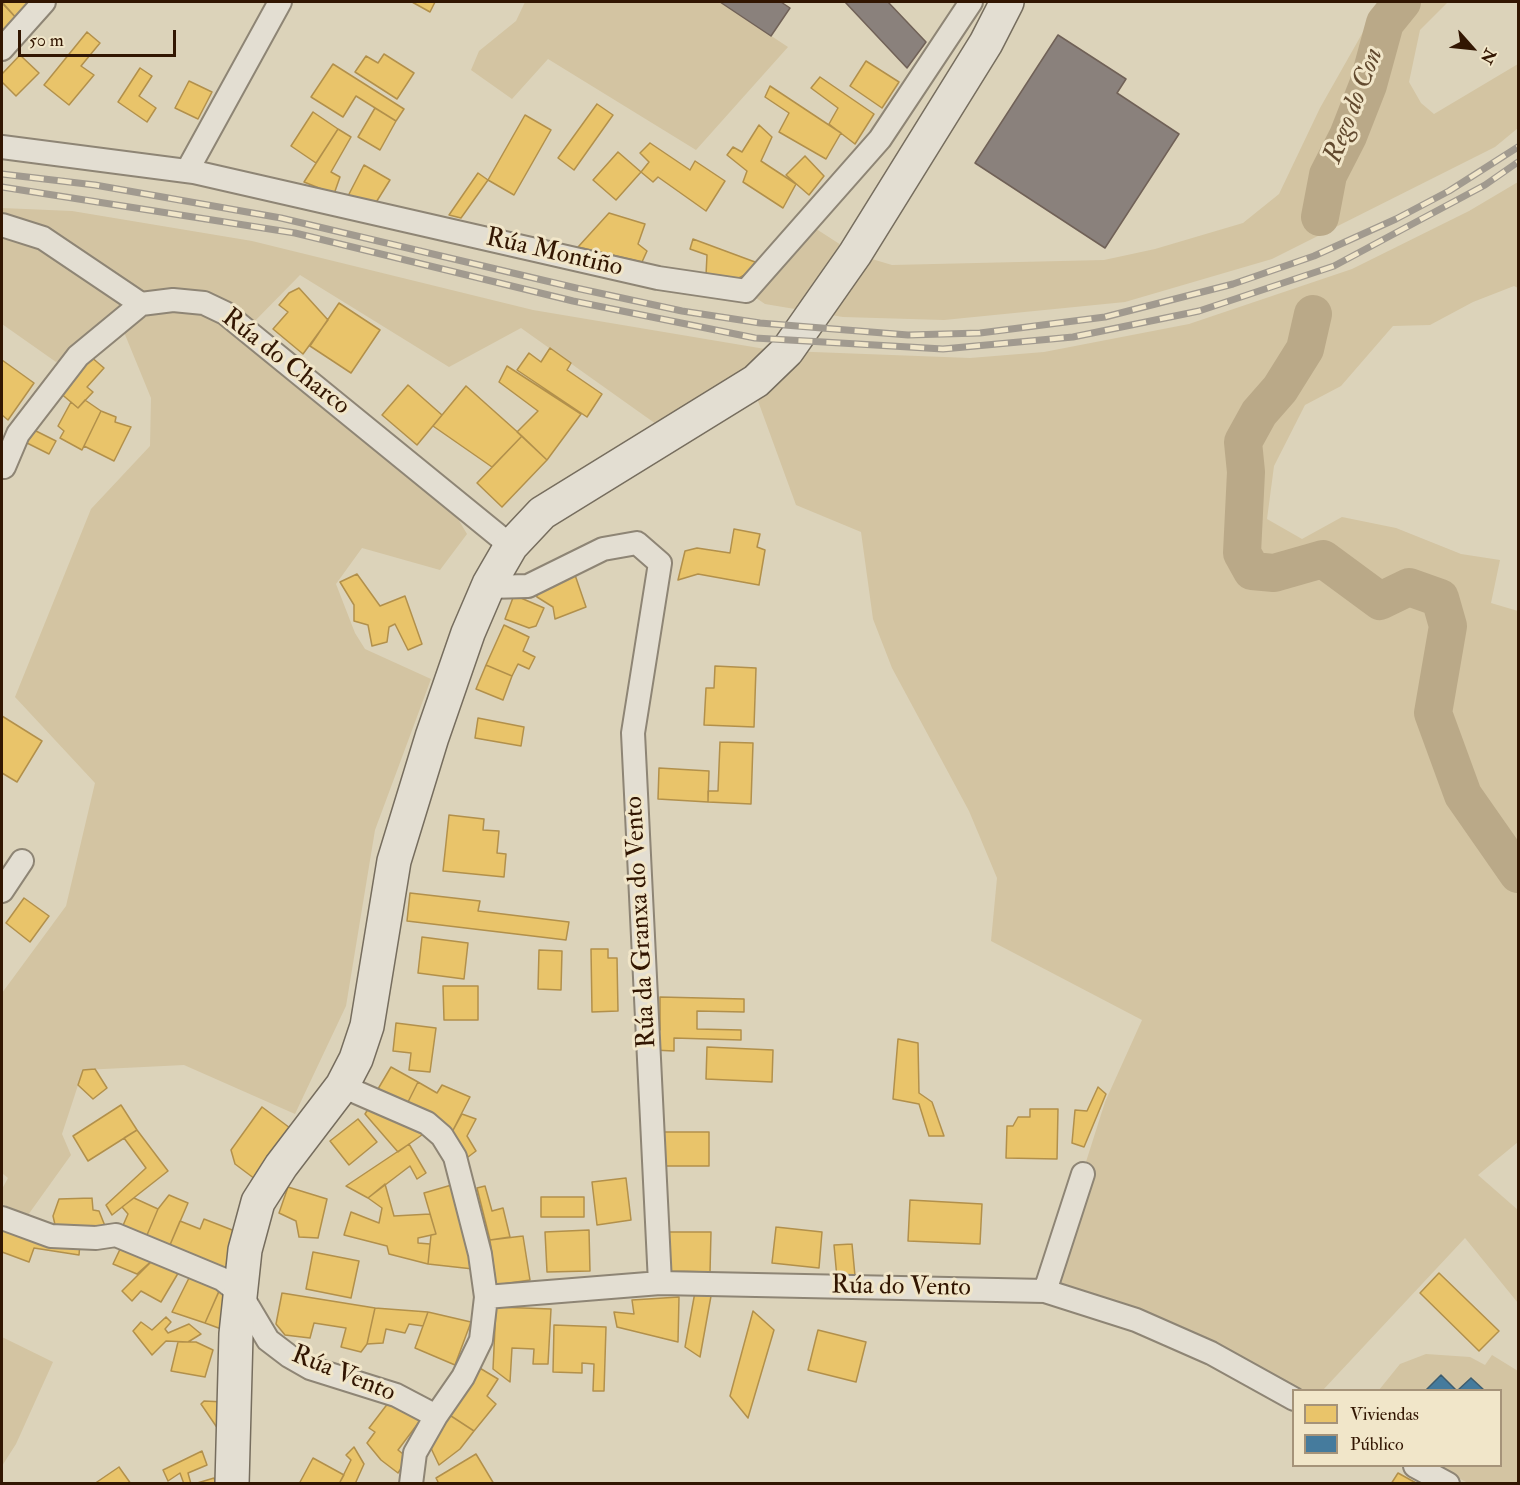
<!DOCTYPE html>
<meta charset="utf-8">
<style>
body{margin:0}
#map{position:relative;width:1520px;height:1485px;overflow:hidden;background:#dcd3ba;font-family:"IM FELL Double Pica",serif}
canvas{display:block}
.frame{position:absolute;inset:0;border:3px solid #321602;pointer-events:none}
.legend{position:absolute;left:1292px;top:1389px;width:210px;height:78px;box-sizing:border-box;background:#f1e6c9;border:2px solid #a59379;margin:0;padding:8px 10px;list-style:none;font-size:18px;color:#321602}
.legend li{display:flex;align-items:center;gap:12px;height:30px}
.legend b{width:30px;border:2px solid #a59379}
.north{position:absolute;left:1442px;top:18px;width:60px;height:60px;-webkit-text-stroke:4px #f1e6c9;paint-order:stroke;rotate:117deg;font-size:16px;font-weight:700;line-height:24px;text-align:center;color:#321602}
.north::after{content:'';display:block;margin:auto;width:21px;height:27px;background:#321602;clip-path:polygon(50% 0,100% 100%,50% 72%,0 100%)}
.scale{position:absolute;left:18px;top:30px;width:158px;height:27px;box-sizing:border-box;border:3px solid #321602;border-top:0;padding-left:8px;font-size:18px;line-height:21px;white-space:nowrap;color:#321602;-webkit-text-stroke:4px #f1e6c9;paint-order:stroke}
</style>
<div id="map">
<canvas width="1520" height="1485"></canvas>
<div class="frame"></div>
<ul class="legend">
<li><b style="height:16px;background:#e9c46a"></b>Viviendas</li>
<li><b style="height:16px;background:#457b9d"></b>Público</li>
</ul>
<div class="north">N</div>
<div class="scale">50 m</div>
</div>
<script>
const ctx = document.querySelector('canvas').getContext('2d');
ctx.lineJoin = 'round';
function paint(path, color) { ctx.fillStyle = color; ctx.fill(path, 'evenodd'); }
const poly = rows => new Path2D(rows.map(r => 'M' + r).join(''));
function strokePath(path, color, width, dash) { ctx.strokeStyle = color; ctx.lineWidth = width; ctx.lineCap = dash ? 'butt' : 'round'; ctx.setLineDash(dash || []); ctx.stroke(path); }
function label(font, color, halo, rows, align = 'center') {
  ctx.font = font + ' "IM FELL Double Pica",serif'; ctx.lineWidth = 6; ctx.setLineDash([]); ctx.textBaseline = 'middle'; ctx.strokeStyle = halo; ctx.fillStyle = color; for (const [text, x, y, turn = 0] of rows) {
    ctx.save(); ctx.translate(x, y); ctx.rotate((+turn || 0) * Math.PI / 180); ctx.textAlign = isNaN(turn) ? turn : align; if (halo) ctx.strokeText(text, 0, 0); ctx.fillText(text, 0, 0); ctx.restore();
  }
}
paint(poly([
 [525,2,720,2,788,47,696,150,548,59,512,99,471,70,479,51,516,21],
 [1380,2,1448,2,1420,30,1409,82,1421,103,1434,114,1518,64,1518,128,1495,147,1272,259,1125,302,944,320,843,317,765,304,746,291,807,223,855,254,892,265,1104,260,1155,249,1243,223,1279,194,1320,108],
 [1518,182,1518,288,1514,286,1473,302,1430,325,1393,326,1341,386,1305,405,1274,466,1267,519,1302,539,1342,517,1396,528,1461,554,1500,560,1491,603,1518,611,1518,1142,1478,1175,1518,1210,1518,1303,1465,1238,1323,1390,1294,1390,1045,1291,1105,1102,1142,1020,991,941,997,878,969,811,892,668,873,619,861,532,796,505,758,401,736,393,787,351,970,358,1044,352,1189,324,1352,269,1469,211],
 [2,208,72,211,252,241,533,310,771,350,756,362,656,424,521,328,449,367,300,275,248,328,439,487,467,534,440,570,362,548,336,584,355,633,365,649,431,679,375,830,346,1006,295,1114,184,1065,83,1070,62,1134,71,1155,28,1215,2,1204,2,1189,8,1178,2,1173,2,993,66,906,95,783,15,697,91,509,150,446,151,398,119,320,91,344,56,362,2,324],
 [2,1337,53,1362,16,1444,2,1466],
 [1426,1354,1470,1357,1485,1365,1492,1355,1518,1371,1518,1483,1468,1483,1434,1466,1500,1466,1500,1390,1379,1390,1400,1364]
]), '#d3c4a2');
const homes = poly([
 [2,2,37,2,18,20,2,2],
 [412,2,435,2,430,12,412,2],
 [2,3,18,20,2,37,2,3],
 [87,32,100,43,81,66,94,75,69,105,44,85,87,32],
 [384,54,414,73,397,99,355,72,366,56,378,63,384,54],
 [20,55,39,73,16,96,2,82,2,74,20,55],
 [866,61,899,82,882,108,850,86,866,61],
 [333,64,404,109,396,121,356,96,343,117,311,97,333,64],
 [140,68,152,76,139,96,156,108,147,122,118,102,140,68],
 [820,77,874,114,855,144,829,124,838,108,811,88,820,77],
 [189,81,212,92,198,119,175,108,189,81],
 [770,86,841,133,826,159,779,132,789,113,765,97,770,86],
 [597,104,613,115,574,170,558,158,597,104],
 [375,108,396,121,380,150,358,137,375,108],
 [313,112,338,129,316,163,291,146,313,112],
 [525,115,551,130,514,195,488,180,525,115],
 [759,125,772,137,761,161,796,184,783,208,743,182,747,171,727,155,733,147,742,152,759,125],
 [338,129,351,137,331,172,340,177,334,194,304,182,338,129],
 [650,143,690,170,695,161,725,181,706,211,658,177,653,182,641,172,649,162,640,153,650,143],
 [618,152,641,172,616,200,593,180,618,152],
 [805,156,824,176,809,195,786,175,805,156],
 [364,165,390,180,375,204,347,198,364,165],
 [478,173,488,180,461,218,449,215,478,173],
 [609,213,645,224,638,244,647,251,642,262,578,247,609,213],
 [693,239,755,262,752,271,735,280,706,275,707,255,690,249,693,239],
 [299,288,328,320,303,354,273,329,288,312,279,305,289,293,299,288],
 [339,303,380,330,351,373,310,346,339,303],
 [550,348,571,363,567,370,602,394,587,417,517,370,529,353,541,362,550,348],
 [90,356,104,368,87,387,93,392,78,408,59,392,90,356],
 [2,360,34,383,8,420,2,415,2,360],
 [507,366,581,414,547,460,517,432,538,411,499,382,507,366],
 [408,385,442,415,417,445,382,415,408,385],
 [466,386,522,436,492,467,433,426,466,386],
 [85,400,101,411,82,450,60,438,64,431,58,426,71,402,78,408,85,400],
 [101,411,116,417,115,422,131,427,114,461,84,446,101,411],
 [32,429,56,441,49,454,25,442,32,429],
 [522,436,547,460,502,507,477,483,522,436],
 [734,529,760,534,757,547,765,550,759,585,698,574,678,580,685,551,697,548,730,553,734,529],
 [574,572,586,607,555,619,553,607,537,597,535,590,574,572],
 [357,574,380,606,405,596,422,644,408,650,395,624,389,627,387,642,372,646,368,625,354,621,354,605,340,582,357,574],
 [514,595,544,608,536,626,529,628,505,619,514,595],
 [504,625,529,637,523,651,535,657,529,669,518,664,512,676,486,665,504,625],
 [486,665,512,676,503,700,476,689,486,665],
 [715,666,756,668,754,727,704,725,706,688,714,688,715,666],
 [2,716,42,741,17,782,2,773,2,716],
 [478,718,524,727,521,746,475,738,478,718],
 [720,742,753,743,751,804,708,802,708,791,718,791,720,742],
 [659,768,709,771,708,802,658,799,659,768],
 [449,815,484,819,483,830,499,831,497,853,506,854,504,877,443,871,449,815],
 [410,893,480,901,478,911,569,922,566,940,407,921,410,893],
 [24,898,49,916,30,942,6,923,24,898],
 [422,937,468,943,464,979,418,973,422,937],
 [591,949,608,949,608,958,617,958,618,1011,592,1012,591,949],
 [539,950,562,951,561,990,538,989,539,950],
 [443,986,478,986,478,1020,444,1020,443,986],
 [660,997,744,999,744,1012,697,1011,697,1029,741,1030,741,1040,674,1038,674,1051,653,1050,653,1030,660,1030,660,997],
 [396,1023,436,1028,430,1072,409,1070,411,1053,393,1051,396,1023],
 [898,1039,918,1043,919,1093,932,1102,944,1136,929,1136,919,1104,893,1099,898,1039],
 [707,1047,773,1050,772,1082,706,1079,707,1047],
 [391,1067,418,1082,406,1106,375,1094,391,1067],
 [95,1069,107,1088,93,1099,78,1085,83,1070,95,1069],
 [418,1082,437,1093,442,1085,470,1097,451,1134,406,1106,418,1082],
 [1098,1087,1106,1094,1084,1147,1072,1143,1075,1110,1087,1111,1098,1087],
 [121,1105,137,1130,88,1161,73,1136,121,1105],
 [370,1106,426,1132,398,1152,365,1114,370,1106],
 [262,1107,294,1131,255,1179,235,1164,231,1150,262,1107],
 [1030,1109,1058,1109,1057,1159,1006,1158,1007,1126,1013,1126,1018,1117,1030,1117,1030,1109],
 [462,1114,476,1119,467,1136,476,1151,464,1160,451,1134,462,1114],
 [358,1119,377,1142,349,1165,330,1141,358,1119],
 [137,1130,168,1171,112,1215,106,1205,146,1168,124,1138,137,1130],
 [662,1132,709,1132,709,1166,662,1166,662,1132],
 [409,1144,426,1173,417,1179,410,1166,368,1198,346,1186,409,1144],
 [626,1178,631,1220,597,1225,592,1182,626,1178],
 [385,1184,394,1216,430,1214,436,1234,418,1238,418,1243,430,1244,428,1264,389,1254,387,1246,344,1235,351,1212,379,1223,382,1208,368,1198,385,1184],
 [455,1184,473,1269,428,1264,431,1235,436,1234,424,1193,455,1184],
 [485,1186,492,1211,503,1208,510,1237,490,1240,477,1188,485,1186],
 [288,1187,327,1199,318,1238,299,1237,296,1221,279,1213,288,1187],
 [169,1195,188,1203,167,1252,144,1242,158,1209,169,1195],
 [541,1197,584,1197,584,1217,541,1217,541,1197],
 [92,1198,93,1210,99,1211,105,1226,56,1229,53,1216,59,1199,92,1198],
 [134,1198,158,1209,144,1242,121,1230,128,1214,122,1207,134,1198],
 [910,1200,982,1204,980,1244,908,1241,910,1200],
 [204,1219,240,1233,227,1266,218,1272,167,1252,180,1221,200,1229,204,1219],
 [2,1226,80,1243,79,1255,34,1248,29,1262,2,1252,2,1226],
 [776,1227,822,1232,819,1268,772,1263,776,1227],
 [589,1230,590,1271,547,1272,545,1232,589,1230],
 [667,1232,711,1232,710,1272,666,1271,667,1232],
 [523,1236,530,1280,496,1285,490,1240,523,1236],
 [123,1243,156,1257,137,1274,113,1264,123,1243],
 [852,1244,855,1276,837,1278,834,1245,852,1244],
 [313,1252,359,1261,351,1298,306,1289,313,1252],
 [156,1257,180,1270,161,1302,141,1291,132,1301,122,1291,156,1257],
 [1439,1273,1499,1331,1479,1351,1420,1293,1439,1273],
 [191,1274,221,1287,205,1323,172,1312,191,1274],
 [219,1291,230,1297,224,1330,205,1323,219,1291],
 [695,1292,711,1296,700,1357,685,1347,695,1292],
 [282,1293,375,1308,367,1344,361,1352,341,1347,346,1328,314,1323,310,1338,285,1335,276,1324,282,1293],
 [679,1297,678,1342,617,1327,614,1312,634,1314,632,1300,679,1297],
 [496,1307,551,1309,548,1364,533,1364,534,1349,512,1348,510,1382,493,1369,496,1307],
 [375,1308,428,1312,423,1326,409,1324,405,1333,386,1329,383,1343,367,1344,375,1308],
 [753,1311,774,1330,748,1418,730,1396,753,1311],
 [428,1312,471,1322,455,1365,415,1348,428,1312],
 [166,1317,171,1322,165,1329,168,1333,189,1324,201,1334,188,1342,166,1341,152,1355,133,1331,141,1322,152,1330,166,1317],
 [554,1325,606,1327,604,1391,593,1391,594,1364,582,1363,582,1373,553,1372,554,1325],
 [818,1330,866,1342,856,1382,808,1370,818,1330],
 [178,1342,196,1342,213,1350,205,1377,171,1371,178,1342],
 [478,1367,498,1379,487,1396,496,1404,474,1431,448,1414,478,1367],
 [392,1398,422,1418,398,1450,408,1458,398,1473,381,1460,367,1443,375,1432,369,1428,392,1398],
 [204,1401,224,1402,218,1429,201,1404,204,1401],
 [448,1414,474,1431,460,1449,439,1465,429,1444,448,1414],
 [354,1447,364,1464,355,1484,339,1484,351,1460,346,1455,354,1447],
 [202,1451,207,1465,188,1473,191,1484,184,1484,180,1473,168,1481,163,1470,202,1451],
 [476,1454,494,1484,439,1484,436,1478,476,1454],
 [313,1458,344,1475,339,1484,299,1484,313,1458],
 [119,1467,131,1484,94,1484,119,1467],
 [1398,1473,1418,1484,1391,1484,1398,1473],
 [214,1478,216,1484,194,1484,214,1478]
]);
paint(homes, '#e9c46a');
strokePath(homes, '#b2904b', 1.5);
const public = poly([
 [1441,1375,1456,1390,1426,1390,1441,1375],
 [1471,1378,1484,1390,1458,1390,1471,1378]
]);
paint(public, '#457b9d');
strokePath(public, '#3f5d6e', 1.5);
const industry = poly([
 [720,2,781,2,790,8,771,36,720,2],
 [845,2,888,2,926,42,907,68,845,2],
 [1058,35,1126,79,1117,93,1179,134,1105,248,975,163,1058,35]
]);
paint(industry, '#8a817c');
strokePath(industry, '#706157', 1.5);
strokePath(poly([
 [1320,217,1328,175,1348,136,1368,85,1385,23,1402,2],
 [1313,314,1305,349,1280,389,1259,413,1243,442,1246,472,1242,553,1252,571,1274,573,1323,559,1380,601,1409,587,1440,598,1448,626,1433,713,1463,795,1518,874]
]), '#baa988', 38);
const minor = poly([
 [2,49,44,2],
 [2,147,194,172,658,278,746,291,880,139,971,2],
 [187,171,280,2],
 [2,225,43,238,141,304,173,300,204,303,225,313,511,546],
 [4,467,18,434,78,356,141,304],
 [488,587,528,586,603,549,637,543,660,563,633,733,660,1283],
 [2,891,22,861],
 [342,1086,427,1123,442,1136,455,1157,480,1254,486,1297,481,1340,463,1377,436,1416,415,1453,411,1484],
 [2,1218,51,1236,96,1238,116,1235,222,1279,240,1293,268,1340,289,1356,310,1368,396,1395,436,1416],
 [1045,1291,1083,1174],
 [486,1297,660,1283,1045,1291,1136,1320,1211,1353,1294,1399],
 [1415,1466,1448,1484]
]);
const secondary = poly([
 [232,1484,236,1334,245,1250,258,1202,281,1166,342,1086,356,1059,367,1026,394,861,432,737,468,633,489,584,511,546,542,513,756,381,787,351,855,254,986,43,1007,2]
]);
strokePath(minor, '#8e8575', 26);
strokePath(secondary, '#766d5e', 36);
strokePath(minor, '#e3ded2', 22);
strokePath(secondary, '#e3ded2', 33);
const rail = poly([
 [2,174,95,185,281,218,576,288,682,311,760,323,908,335,980,333,1105,317,1233,284,1314,256,1396,219,1449,191,1518,147],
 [2,187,295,233,573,301,755,338,943,349,1073,337,1199,311,1334,266,1485,185,1518,162]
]);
strokePath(rail, '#a19a8f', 7);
strokePath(rail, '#f1e6c9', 4.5, [14]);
label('26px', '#321602', '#f1e6c9', [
 ["Rúa Montiño",554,254,13],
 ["Rúa do Charco",285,363,38],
 ["Rúa da Granxa do Vento",642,922,-93],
 ["Rúa do Vento",901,1288,1],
 ["Rúa Vento",343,1375,22]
]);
label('italic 27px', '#624a2f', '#f1e6c9', [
 ["Rego do Con",1355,106,-69]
]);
</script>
